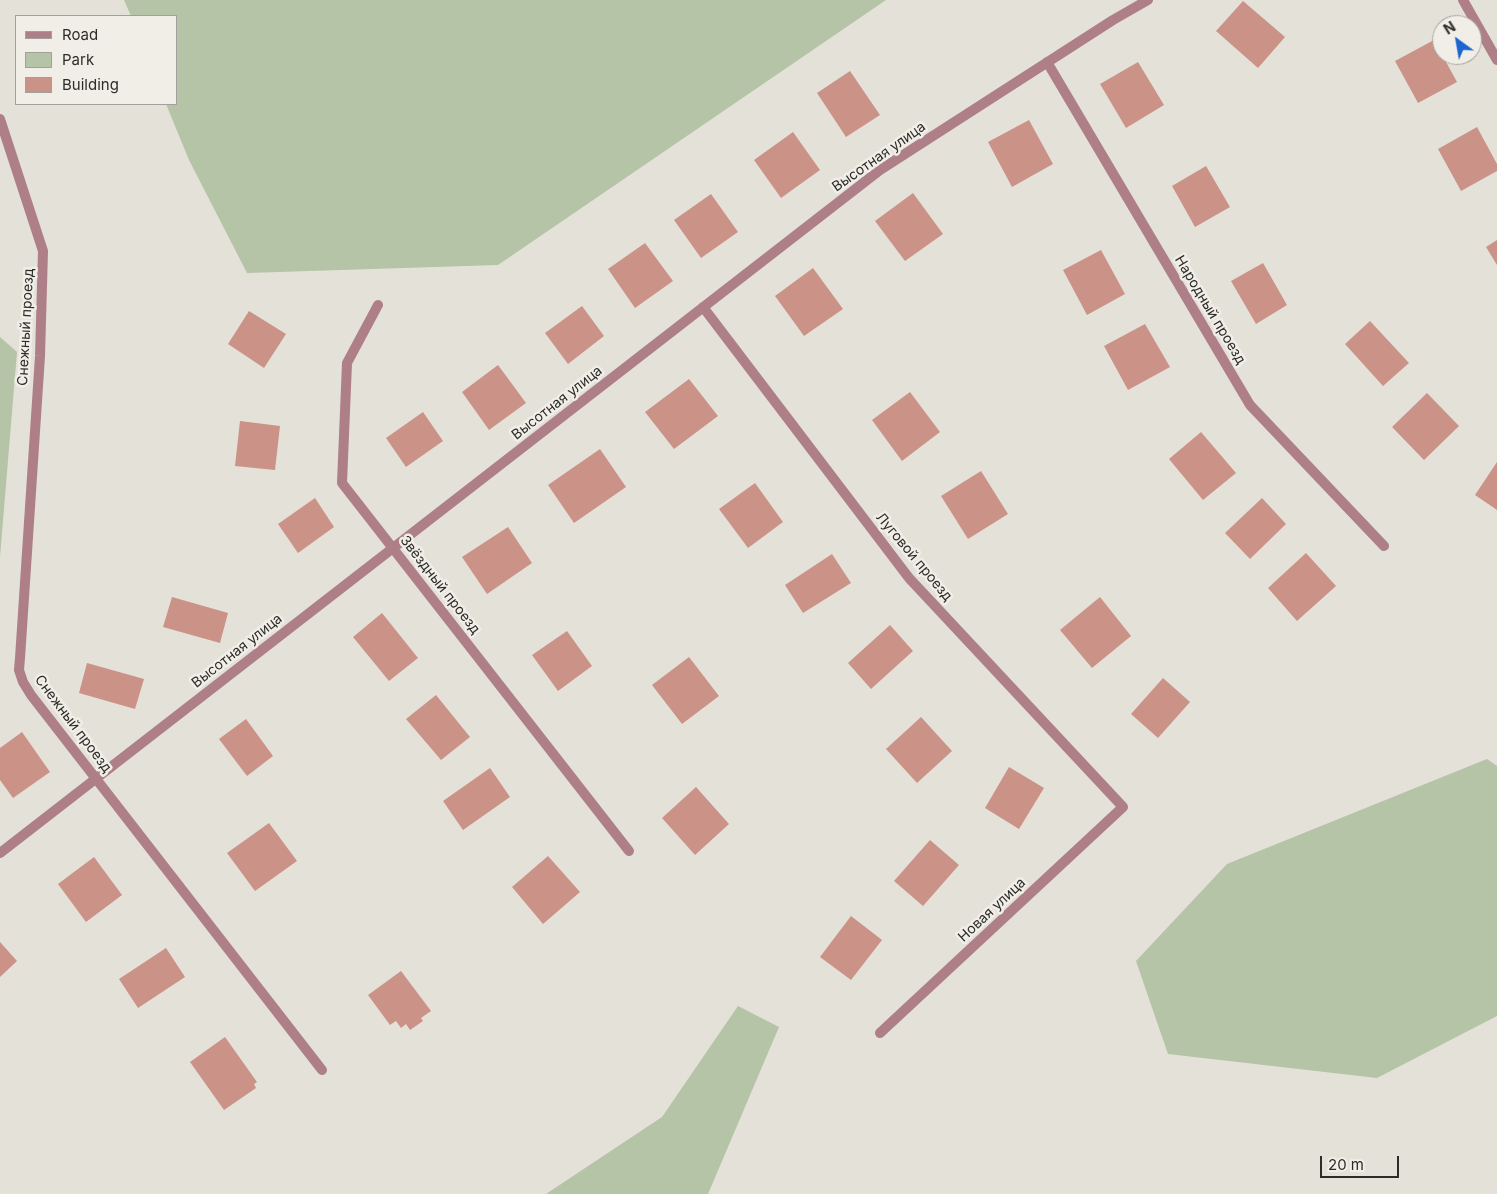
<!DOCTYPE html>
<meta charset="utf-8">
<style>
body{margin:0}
#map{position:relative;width:1497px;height:1194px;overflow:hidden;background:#e4e1d9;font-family:Inter,sans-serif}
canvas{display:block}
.legend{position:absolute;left:15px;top:15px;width:162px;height:90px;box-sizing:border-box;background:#f1eee7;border:1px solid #a3a09b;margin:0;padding:6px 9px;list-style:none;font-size:15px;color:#2d2c29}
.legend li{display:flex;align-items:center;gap:10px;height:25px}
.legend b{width:25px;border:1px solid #a3a09b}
.north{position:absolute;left:1432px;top:15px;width:50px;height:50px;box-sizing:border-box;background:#f1eee7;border:1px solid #a3a09b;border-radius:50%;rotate:328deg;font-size:14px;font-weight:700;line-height:20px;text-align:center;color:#2d2c29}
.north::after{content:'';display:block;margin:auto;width:18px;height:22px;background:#1c64cf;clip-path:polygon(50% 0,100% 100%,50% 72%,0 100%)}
.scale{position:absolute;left:1320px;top:1156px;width:79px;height:22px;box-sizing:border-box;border:2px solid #2d2c29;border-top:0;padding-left:6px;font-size:15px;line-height:18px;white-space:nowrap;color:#2d2c29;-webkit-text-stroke:4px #f1eee7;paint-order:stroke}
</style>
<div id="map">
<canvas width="1497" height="1194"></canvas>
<ul class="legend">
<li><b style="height:6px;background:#ae7f86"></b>Road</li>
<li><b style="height:14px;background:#b5c3a6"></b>Park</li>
<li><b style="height:14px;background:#cb9288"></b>Building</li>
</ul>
<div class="north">N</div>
<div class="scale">20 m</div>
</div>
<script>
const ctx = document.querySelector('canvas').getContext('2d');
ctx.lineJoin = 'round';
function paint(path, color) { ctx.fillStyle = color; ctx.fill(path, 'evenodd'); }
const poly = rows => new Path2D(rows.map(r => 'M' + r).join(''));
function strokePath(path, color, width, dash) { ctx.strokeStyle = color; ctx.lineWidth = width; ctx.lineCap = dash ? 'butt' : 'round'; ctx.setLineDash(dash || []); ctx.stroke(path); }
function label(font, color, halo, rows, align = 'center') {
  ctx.font = font + ' Inter,sans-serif'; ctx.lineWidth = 5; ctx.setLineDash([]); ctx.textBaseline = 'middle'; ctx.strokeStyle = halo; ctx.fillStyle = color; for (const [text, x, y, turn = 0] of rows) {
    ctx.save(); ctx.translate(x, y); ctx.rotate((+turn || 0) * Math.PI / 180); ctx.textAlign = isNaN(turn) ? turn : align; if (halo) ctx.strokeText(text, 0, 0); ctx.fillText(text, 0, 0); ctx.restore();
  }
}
paint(poly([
 [124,0,886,0,498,265,247,273,189,160,166,104,176,104,176,16,131,16],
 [0,337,17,352,0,557],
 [1487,759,1497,766,1497,1016,1377,1078,1168,1054,1136,961,1227,864],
 [738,1006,779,1027,708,1194,546,1194,662,1117]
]), '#b5c3a6');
paint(poly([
 [1243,1,1285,37,1258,68,1216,31],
 [1434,40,1457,82,1418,103,1395,61],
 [1138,62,1164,105,1126,128,1100,84],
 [850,71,880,115,846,137,817,93],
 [1029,120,1053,164,1012,187,988,142],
 [1477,127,1497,164,1497,171,1461,191,1438,149],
 [793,132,820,170,781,198,754,160],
 [1206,166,1230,207,1195,227,1172,186],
 [913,193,943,234,905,261,875,221],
 [711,194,738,232,701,258,674,220],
 [1497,240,1497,265,1486,247],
 [645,243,673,281,635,308,608,269],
 [1101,250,1125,294,1087,315,1063,270],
 [1263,263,1287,305,1256,324,1231,281],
 [813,268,843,309,804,336,775,296],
 [582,306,604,336,568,364,545,333],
 [249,311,286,334,264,368,228,344],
 [1370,321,1409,363,1383,386,1345,344],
 [1145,324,1170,367,1128,390,1104,346],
 [498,365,526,403,489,430,462,392],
 [689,379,718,416,674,449,645,412],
 [910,392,940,432,902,461,872,420],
 [1427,393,1459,426,1424,460,1392,427],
 [423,412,443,441,406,467,386,438],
 [240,421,280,426,275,470,235,466],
 [1201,432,1236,473,1203,500,1169,459],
 [600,449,626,487,574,523,548,485],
 [1497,462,1497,510,1475,495],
 [981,471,1008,514,968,539,941,496],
 [755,483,783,522,748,548,719,509],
 [315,498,334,527,298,553,278,524],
 [1262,498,1286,524,1250,559,1225,533],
 [508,527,532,563,487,594,462,557],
 [1306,553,1336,586,1297,621,1268,588],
 [832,554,851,583,803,613,785,585],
 [172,597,228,613,220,643,163,627],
 [1100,597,1131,636,1092,668,1060,630],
 [382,613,418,658,389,681,353,637],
 [890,625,913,651,871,689,848,663],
 [567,631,592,666,558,691,532,655],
 [689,657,719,696,682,724,652,685],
 [87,663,144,679,135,709,79,693],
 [1163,678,1190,702,1158,738,1131,714],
 [436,695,470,737,441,760,406,719],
 [921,717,952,751,917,783,886,749],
 [246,719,273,756,247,776,219,739],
 [22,732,50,772,13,798,0,780,0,748],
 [1009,767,1044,788,1019,829,985,808],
 [490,768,510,797,463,830,443,801],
 [696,787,729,824,695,855,662,818],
 [269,823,297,861,255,891,227,853],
 [930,840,959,865,923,906,894,881],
 [548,856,580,892,543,924,512,887],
 [94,857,122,895,86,922,58,884],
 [851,916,882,940,851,980,820,957],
 [0,942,17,961,0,977],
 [166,948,185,977,138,1008,119,979],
 [401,971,431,1011,421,1018,423,1021,410,1030,406,1024,401,1028,396,1021,390,1025,368,995],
 [225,1037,257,1082,254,1084,256,1088,224,1110,190,1062]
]), '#cb9288');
strokePath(poly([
 [1463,0,1497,60],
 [1047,62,1250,405,1384,546],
 [0,119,43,251,40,356,20,658,19,670,23,682,31,695,322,1070],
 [378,305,347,363,342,483,629,851],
 [703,307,909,578,1123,807,880,1033],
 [0,853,880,170,1113,20,1148,0]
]), '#ae7f86', 10);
label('14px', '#2d2c29', '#f1eee7', [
 ["Высотная улица",879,157,-35],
 ["Народный проезд",1210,310,59],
 ["Снежный проезд",26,327,-87],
 ["Высотная улица",557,403,-38],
 ["Луговой проезд",914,557,50],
 ["Звёздный проезд",440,585,52],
 ["Высотная улица",237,651,-38],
 ["Снежный проезд",73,724,53],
 ["Новая улица",992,910,-43]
]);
</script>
